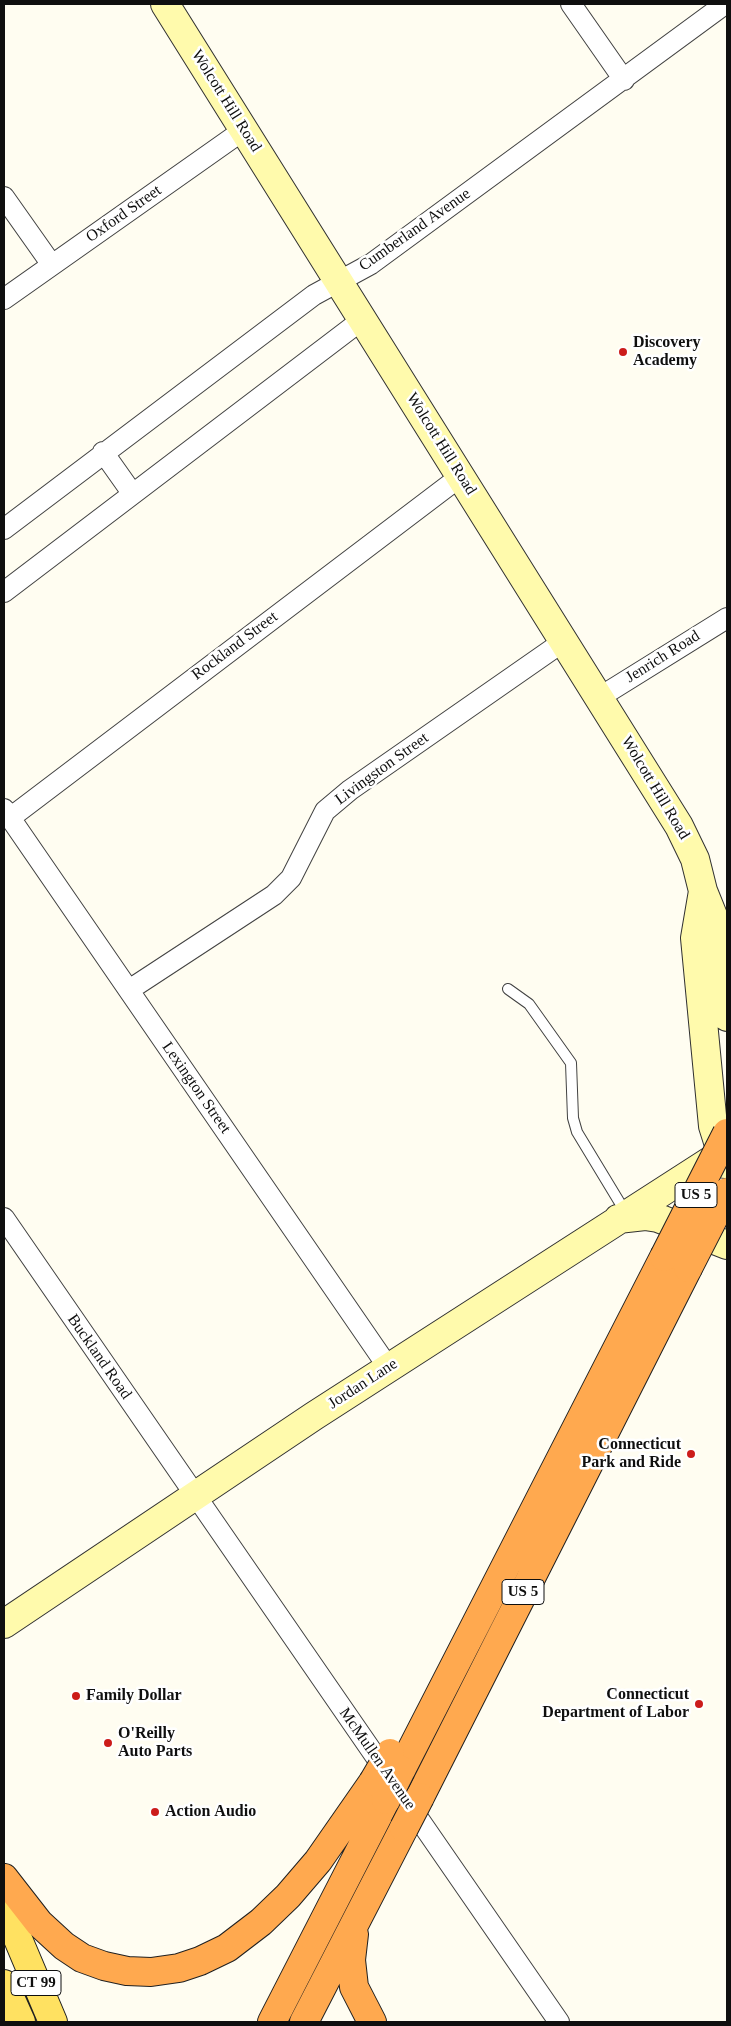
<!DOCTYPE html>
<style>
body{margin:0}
#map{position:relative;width:731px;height:2026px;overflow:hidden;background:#fffdf1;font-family:"Times New Roman",serif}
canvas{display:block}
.frame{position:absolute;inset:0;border:5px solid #0f0f0f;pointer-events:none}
</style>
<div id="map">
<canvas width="731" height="2026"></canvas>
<div class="frame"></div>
</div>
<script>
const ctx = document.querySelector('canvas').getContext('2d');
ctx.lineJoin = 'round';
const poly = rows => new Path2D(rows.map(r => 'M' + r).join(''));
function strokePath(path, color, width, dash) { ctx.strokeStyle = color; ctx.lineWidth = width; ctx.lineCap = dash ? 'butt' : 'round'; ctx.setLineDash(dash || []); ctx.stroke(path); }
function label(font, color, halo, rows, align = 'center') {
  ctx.font = font + ' "Times New Roman",serif'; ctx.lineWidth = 5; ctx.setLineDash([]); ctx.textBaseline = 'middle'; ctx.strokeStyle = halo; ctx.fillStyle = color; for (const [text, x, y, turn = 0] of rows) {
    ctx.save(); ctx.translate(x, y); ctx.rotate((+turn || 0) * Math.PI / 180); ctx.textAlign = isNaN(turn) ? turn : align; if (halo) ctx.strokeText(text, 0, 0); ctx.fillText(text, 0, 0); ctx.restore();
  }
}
const lane = poly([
 [508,989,529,1004,571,1063,573,1118,577,1132,626,1213]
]);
const street = poly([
 [571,4,624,80],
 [4,197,52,265],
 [4,299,245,129],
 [103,452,132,493],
 [4,529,314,295,371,264,725,4],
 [4,592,363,319],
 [600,697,727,618],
 [4,809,388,1367],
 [10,818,461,476],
 [129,990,274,895,291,878,325,811,350,790,564,641],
 [4,1218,389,1776],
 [407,1802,559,2022]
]);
const secondary = poly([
 [165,4,679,826,695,859,703,891,718,928,727,1017],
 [703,891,695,938,713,1126,725,1164],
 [618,1219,645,1216,658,1218,727,1245],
 [4,1624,314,1416,724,1152]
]);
const primary = poly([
 [4,1906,53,2022],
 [4,1984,21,2022]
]);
const highway = poly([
 [401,1770,664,1257],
 [420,1797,688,1268],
 [4,1878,39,1923,64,1946,82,1958,104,1966,127,1971,151,1972,179,1968,200,1961,227,1948,261,1922,288,1896,318,1861,373,1782],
 [354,1934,351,1960,354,1987,372,2022],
 [272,2022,386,1800],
 [304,2022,404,1828]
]);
strokePath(lane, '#424242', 12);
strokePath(street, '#424242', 22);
strokePath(secondary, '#313131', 30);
strokePath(primary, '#202020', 30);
strokePath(highway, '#202020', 30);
strokePath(lane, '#fff', 10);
strokePath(street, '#fff', 20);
strokePath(secondary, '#fffaac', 28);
strokePath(primary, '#ffe161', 28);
strokePath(highway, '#ffa94f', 28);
const highwayBridge = poly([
 [664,1257,727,1133],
 [688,1268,727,1192],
 [373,1782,390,1753],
 [386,1800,401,1770],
 [404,1828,420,1797]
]);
strokePath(highwayBridge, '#202020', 30, []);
strokePath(highwayBridge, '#ffa94f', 28);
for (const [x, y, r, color] of [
 [623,352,5,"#cc1c1a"],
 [691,1454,5,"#cc1c1a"],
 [76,1696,5,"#cc1c1a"],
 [699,1704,5,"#cc1c1a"],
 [108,1743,5,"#cc1c1a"],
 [155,1812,5,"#cc1c1a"]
]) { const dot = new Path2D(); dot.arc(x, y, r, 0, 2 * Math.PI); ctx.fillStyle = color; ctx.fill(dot); strokePath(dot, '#fff', 2); }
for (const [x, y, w] of [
 [696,1195,42],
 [523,1592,42],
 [36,1983,50]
]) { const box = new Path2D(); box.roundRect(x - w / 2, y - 12.5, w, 25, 4); ctx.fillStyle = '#fff'; ctx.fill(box); strokePath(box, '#0f0f0f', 1); }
label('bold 15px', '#0f0f0f', null, [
 ["US 5",696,1195],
 ["US 5",523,1592],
 ["CT 99",36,1983]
]);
label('16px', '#0f0f0f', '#fff', [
 ["Wolcott Hill Road",226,101,58],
 ["Oxford Street",124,214,-35],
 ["Cumberland Avenue",415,230,-35],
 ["Wolcott Hill Road",441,444,58],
 ["Rockland Street",235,646,-37],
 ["Jenrich Road",663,657,-32],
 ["Livingston Street",382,769,-36],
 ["Wolcott Hill Road",655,788,59],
 ["Lexington Street",196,1088,55],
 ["Buckland Road",99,1357,55],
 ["Jordan Lane",363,1384,-33],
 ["McMullen Avenue",377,1759,55]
]);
label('bold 16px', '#0f0f0f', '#fff', [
 ["Discovery",633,343],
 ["Academy",633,361],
 ["Connecticut",681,1445,"right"],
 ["Park and Ride",681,1463,"right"],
 ["Connecticut",689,1695,"right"],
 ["Department of Labor",689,1713,"right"],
 ["Family Dollar",86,1696],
 ["O'Reilly",118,1734],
 ["Auto Parts",118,1752],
 ["Action Audio",165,1812]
], 'left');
</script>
